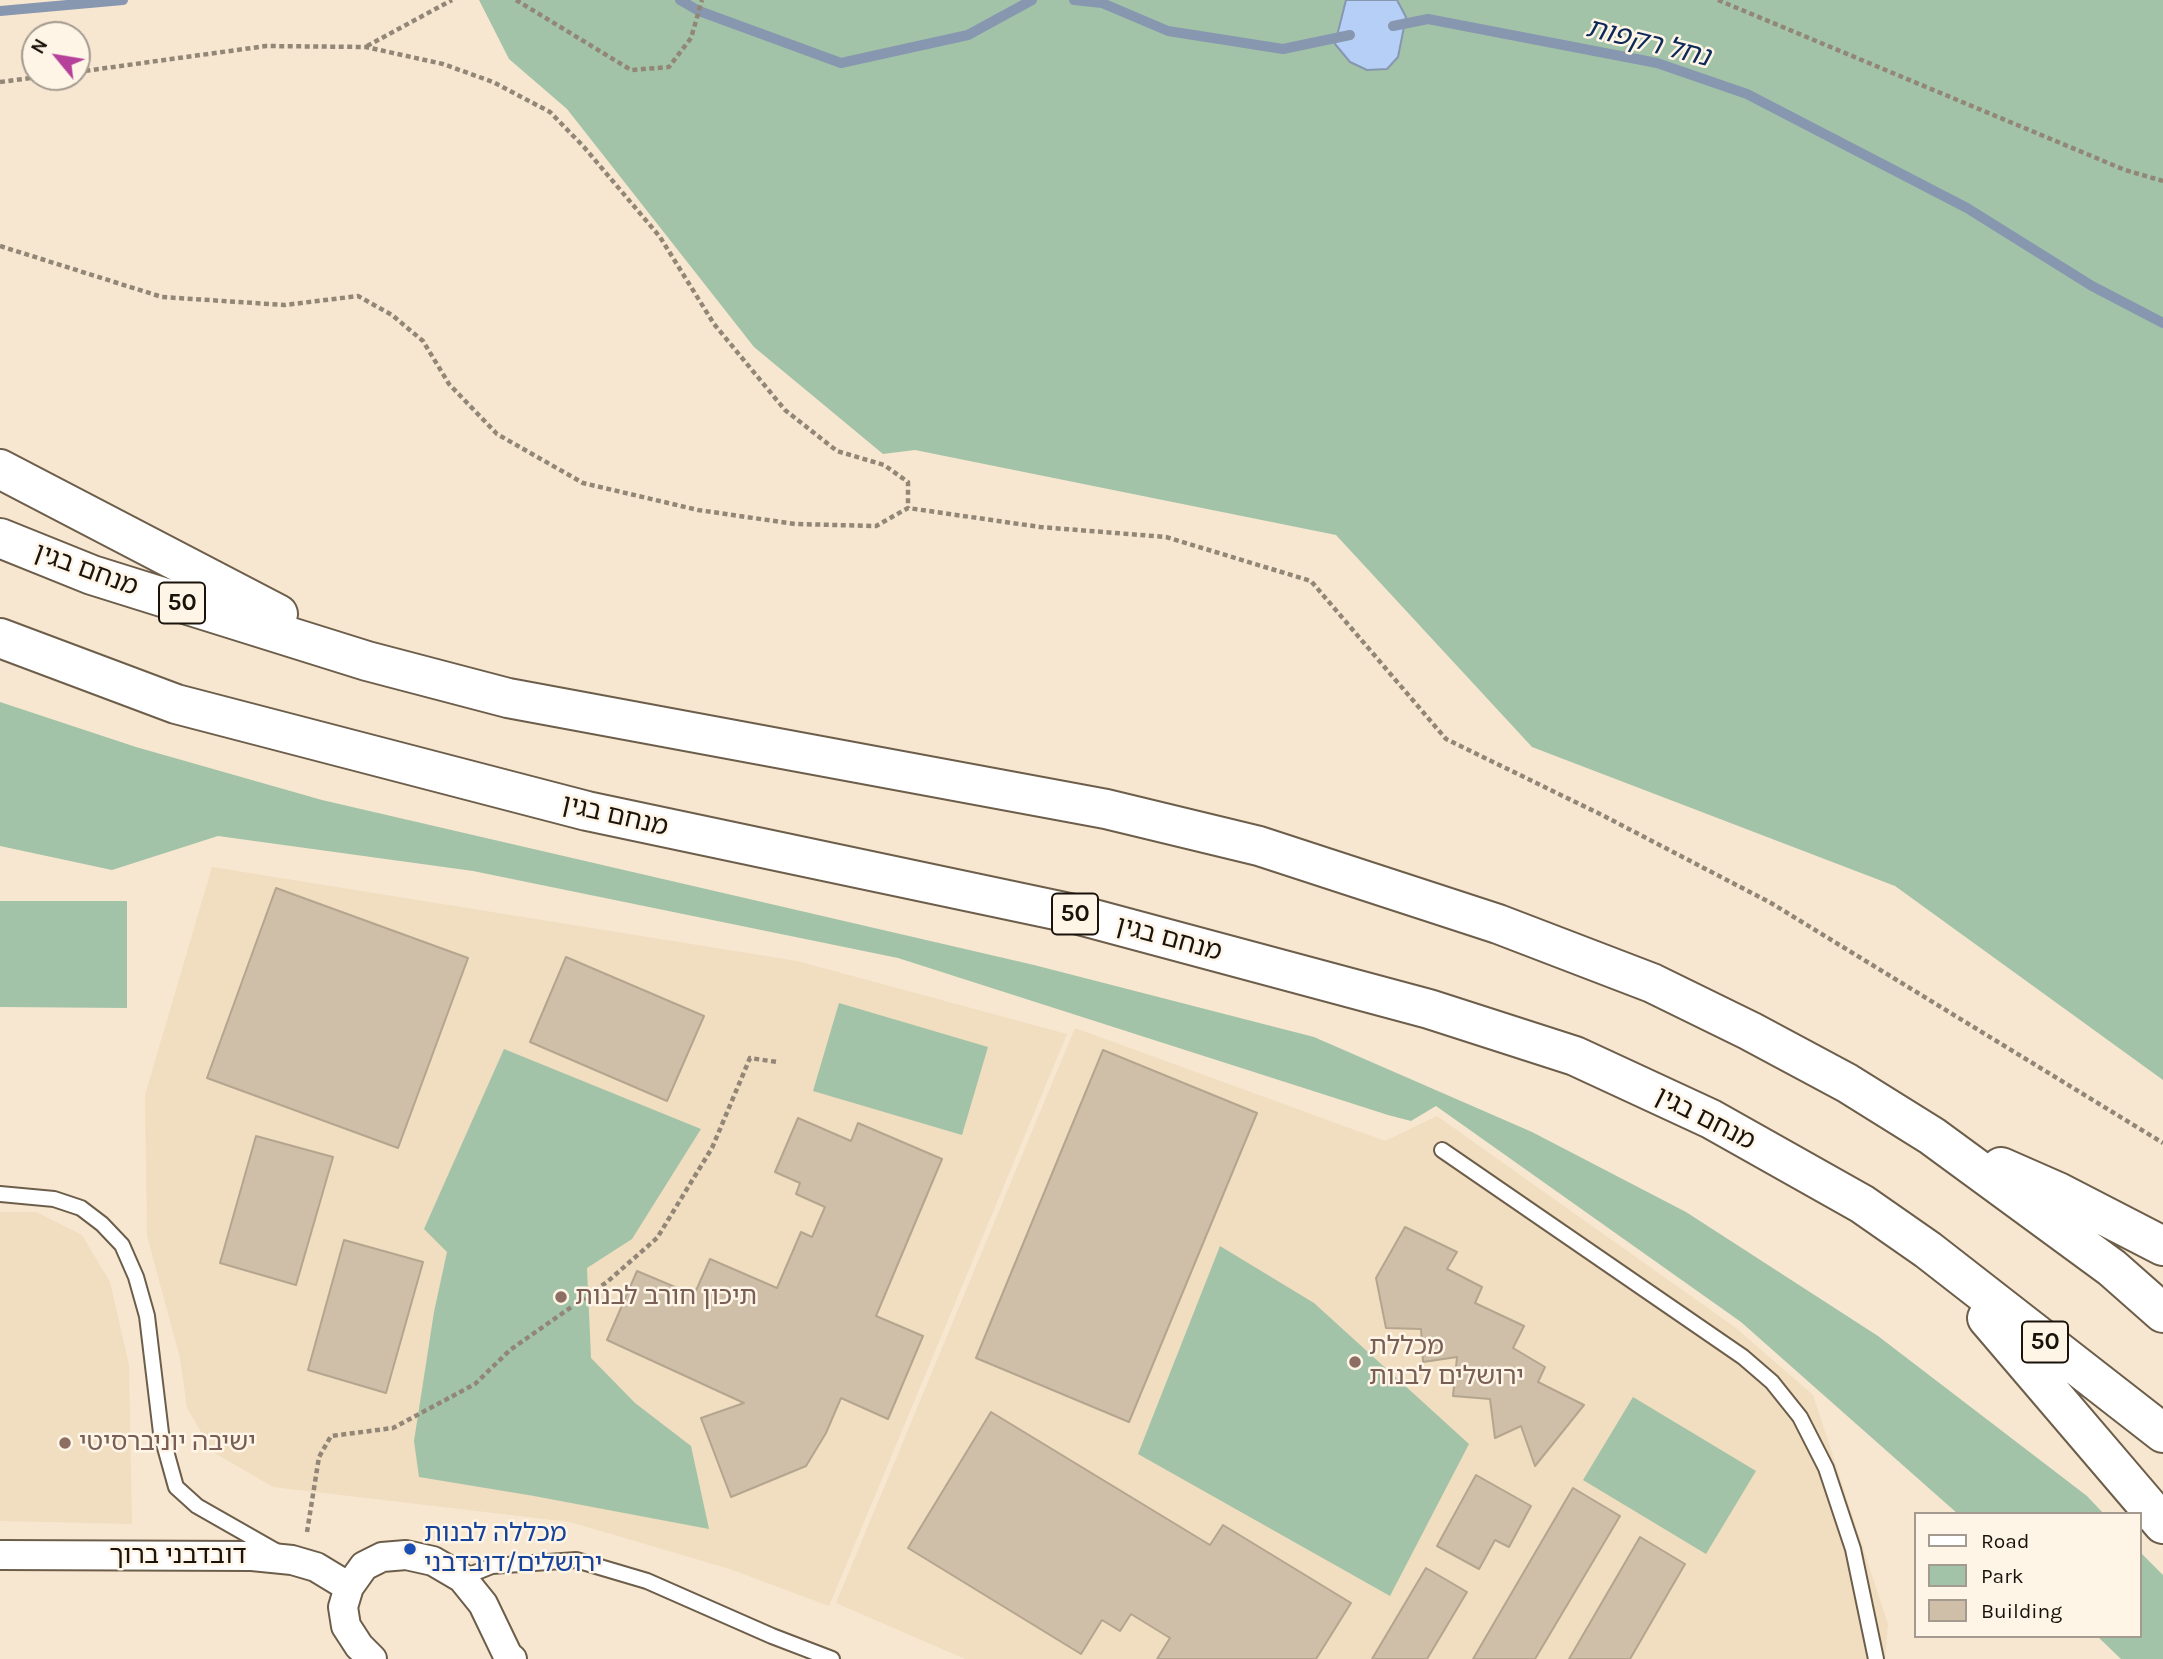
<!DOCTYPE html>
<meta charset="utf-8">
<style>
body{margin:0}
#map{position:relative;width:2163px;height:1659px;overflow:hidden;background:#f7e7d0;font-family:Karla,sans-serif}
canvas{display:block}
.legend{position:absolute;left:1914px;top:1512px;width:228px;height:126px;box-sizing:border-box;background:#fff5e7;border:2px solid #a39b8f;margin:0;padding:9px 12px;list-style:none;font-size:21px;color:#19130b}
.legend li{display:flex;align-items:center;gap:14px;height:35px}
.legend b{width:35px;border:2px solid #a39b8f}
.north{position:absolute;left:21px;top:21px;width:70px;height:70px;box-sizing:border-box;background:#fff5e7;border:2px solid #a39b8f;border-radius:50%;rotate:300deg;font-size:19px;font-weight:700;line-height:28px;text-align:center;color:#19130b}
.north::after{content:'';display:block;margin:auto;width:24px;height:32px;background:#b5419a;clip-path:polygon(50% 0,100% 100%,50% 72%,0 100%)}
</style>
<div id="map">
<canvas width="2163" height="1659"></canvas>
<ul class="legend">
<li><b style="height:9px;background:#fff"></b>Road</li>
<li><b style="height:19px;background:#a3c3a8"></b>Park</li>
<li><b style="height:19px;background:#cfbfa9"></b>Building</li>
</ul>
<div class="north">N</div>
</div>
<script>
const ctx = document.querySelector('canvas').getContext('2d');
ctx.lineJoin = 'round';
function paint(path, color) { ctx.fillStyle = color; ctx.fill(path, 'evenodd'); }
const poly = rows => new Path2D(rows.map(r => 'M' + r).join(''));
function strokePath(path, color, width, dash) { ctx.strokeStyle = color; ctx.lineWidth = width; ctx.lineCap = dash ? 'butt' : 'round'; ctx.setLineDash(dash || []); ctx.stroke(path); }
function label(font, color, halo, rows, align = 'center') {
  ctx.font = font + ' Karla,"Noto Sans Hebrew",sans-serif'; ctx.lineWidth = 5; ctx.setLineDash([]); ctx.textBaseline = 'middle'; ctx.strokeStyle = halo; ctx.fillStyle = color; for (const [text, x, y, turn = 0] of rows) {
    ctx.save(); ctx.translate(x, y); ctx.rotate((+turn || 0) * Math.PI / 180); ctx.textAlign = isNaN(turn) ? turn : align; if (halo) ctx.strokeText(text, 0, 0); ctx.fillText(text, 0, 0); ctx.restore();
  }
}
paint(poly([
 [212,867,797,961,1067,1034,829,1606,730,1569,570,1522,273,1487,213,1452,187,1408,180,1358,147,1236,145,1095],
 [1075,1028,1385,1141,1437,1116,1736,1328,1813,1395,1888,1624,1885,1659,965,1659,836,1603],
 [0,1212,36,1212,82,1235,110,1282,129,1365,132,1524,0,1521]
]), '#f1ddbf');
paint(poly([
 [479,0,2163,0,2163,1080,1895,886,1532,747,1336,535,915,450,883,454,754,347,567,109,509,59],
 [0,702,136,747,322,800,1034,965,1314,1037,1532,1132,1686,1212,1878,1336,2087,1496,2104,1514,1958,1514,1741,1322,1436,1106,1411,1121,1388,1115,898,958,473,871,218,836,112,870,0,846],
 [0,901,127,901,127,1008,0,1007],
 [839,1003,988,1047,962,1135,813,1091],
 [504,1049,701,1129,632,1239,587,1268,591,1358,635,1403,691,1446,709,1529,534,1496,419,1477,414,1441,434,1312,447,1252,424,1229],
 [1220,1246,1314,1303,1469,1444,1390,1596,1138,1454],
 [1633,1397,1756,1471,1706,1554,1583,1480],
 [2140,1552,2163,1575,2163,1659,2121,1659,2097,1636,2140,1636]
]), '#a3c3a8');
const water = poly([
 [1346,0,1397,0,1406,17,1398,57,1387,69,1367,70,1350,62,1335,44,1346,0]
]);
paint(water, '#b6cff7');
strokePath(water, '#8797b0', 2);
strokePath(poly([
 [680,0,699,11,841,63,968,35,1032,0],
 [1074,0,1102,3,1168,31,1283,49,1350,35],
 [0,11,123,0],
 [1393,26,1428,19,1657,63,1747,94,1967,208,2092,286,2163,323]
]), '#8797b0', 10);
const building = poly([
 [276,888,468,958,398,1148,207,1078,276,888],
 [566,957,704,1016,667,1101,530,1042,566,957],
 [1103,1050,1257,1113,1129,1422,976,1358,1103,1050],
 [798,1118,851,1141,858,1123,942,1159,876,1316,923,1336,888,1419,841,1398,826,1433,806,1466,731,1497,701,1418,744,1403,607,1340,637,1271,694,1295,710,1259,777,1288,801,1232,812,1237,825,1207,796,1194,800,1183,775,1172,798,1118],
 [256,1136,333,1157,296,1285,220,1263,256,1136],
 [1405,1227,1457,1252,1447,1269,1482,1287,1475,1303,1524,1326,1513,1348,1545,1367,1538,1382,1584,1405,1535,1466,1521,1426,1495,1438,1490,1399,1453,1396,1457,1357,1423,1362,1421,1329,1386,1328,1376,1278,1405,1227],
 [344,1240,423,1262,386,1393,308,1370,344,1240],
 [991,1412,1210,1545,1223,1525,1351,1603,1316,1659,1157,1659,1170,1638,1131,1614,1120,1631,1102,1620,1081,1654,908,1548,991,1412],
 [1476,1475,1531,1506,1509,1547,1495,1540,1479,1569,1437,1546,1476,1475],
 [1573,1488,1620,1516,1535,1659,1473,1659,1573,1488],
 [1640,1537,1685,1564,1630,1659,1569,1659,1640,1537],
 [1426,1568,1467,1592,1427,1659,1372,1659,1426,1568]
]);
paint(building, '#cfbfa9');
strokePath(building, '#b4a58f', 2);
const lane = poly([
 [1442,1150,1743,1357,1772,1382,1800,1417,1826,1468,1853,1549,1876,1659],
 [0,1194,54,1199,81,1208,102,1224,122,1245,136,1277,147,1316,161,1433,176,1487,197,1506,276,1551],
 [462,1578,492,1566,576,1560,647,1581,772,1636,832,1659]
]);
const street = poly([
 [0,1555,252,1556,292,1560,316,1567,349,1587],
 [372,1659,359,1646,346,1626,343,1607,349,1587,364,1566,382,1557,406,1555,433,1561,462,1578,483,1604,508,1656,512,1659]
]);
const highway = poly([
 [0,469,278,614],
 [0,538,92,575,367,661,508,698,1106,809,1259,846,1498,924,1652,983,1750,1031,1847,1083,1932,1136,2112,1268,2163,1313],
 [0,638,176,704,587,811,1079,915,1429,1009,1575,1056,1711,1119,1862,1204,1928,1250,2163,1433],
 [2001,1167,2058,1192,2163,1246],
 [1987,1318,2163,1524]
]);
strokePath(lane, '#6c5e4a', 18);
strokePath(street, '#6c5e4a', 32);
strokePath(highway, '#6c5e4a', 42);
strokePath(poly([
 [516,0,631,70,669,67,691,38,702,0],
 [1718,0,2125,170,2163,181],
 [367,46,452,0],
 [77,72,266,46,366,47,443,64,493,82,550,112,584,147,660,237,714,324,785,410,837,451,884,465,908,482,908,508],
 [0,82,39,77],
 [0,246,162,297,285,305,358,296,392,315,423,341,449,384,497,434,583,483,698,510,795,524,876,526,908,508,1040,527,1166,537,1311,581,1446,739,1602,815,1771,903,2163,1143],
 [307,1532,319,1457,331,1436,393,1428,475,1384,510,1350,607,1282,657,1238,712,1148,750,1058,777,1062]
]), '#928777', 4.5, [5, 3.5]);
strokePath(lane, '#fff', 14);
strokePath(street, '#fff', 28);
strokePath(highway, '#fff', 38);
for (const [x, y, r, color] of [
 [561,1297,7,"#8d6e63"],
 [1355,1362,7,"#8d6e63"],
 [65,1443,7,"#8d6e63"],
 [410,1549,7,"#1a4fb4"]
]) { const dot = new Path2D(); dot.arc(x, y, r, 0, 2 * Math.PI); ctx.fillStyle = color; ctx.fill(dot); strokePath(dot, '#fff5e7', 2.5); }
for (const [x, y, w] of [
 [182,603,46],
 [1075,914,46],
 [2045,1342,46]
]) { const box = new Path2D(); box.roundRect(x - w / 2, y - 20.5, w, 41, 5); ctx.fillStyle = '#fff5e7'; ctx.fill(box); strokePath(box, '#19130b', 2); }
label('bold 24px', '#19130b', null, [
 ["50",182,603],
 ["50",1075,914],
 ["50",2045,1342]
]);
label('26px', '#19130b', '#fff5e7', [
 ["מנחם בגין",86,570,20],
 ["מנחם בגין",615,816,13],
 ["מנחם בגין",1169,939,15],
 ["מנחם בגין",1705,1119,27],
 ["דובדבני ברוך",178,1556]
]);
label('26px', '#785e54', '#fff5e7', [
 ["תיכון חורב לבנות",575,1297],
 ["מכללת",1369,1347],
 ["ירושלים לבנות",1369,1377],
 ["ישיבה יוניברסיטי",79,1443]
], 'left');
label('26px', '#164399', '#fff5e7', [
 ["מכללה לבנות",424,1534],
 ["ירושלים/דובדבני",424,1564]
], 'left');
label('italic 28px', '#0d2958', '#fff5e7', [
 ["נחל רקפות",1648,43,14]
]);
</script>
